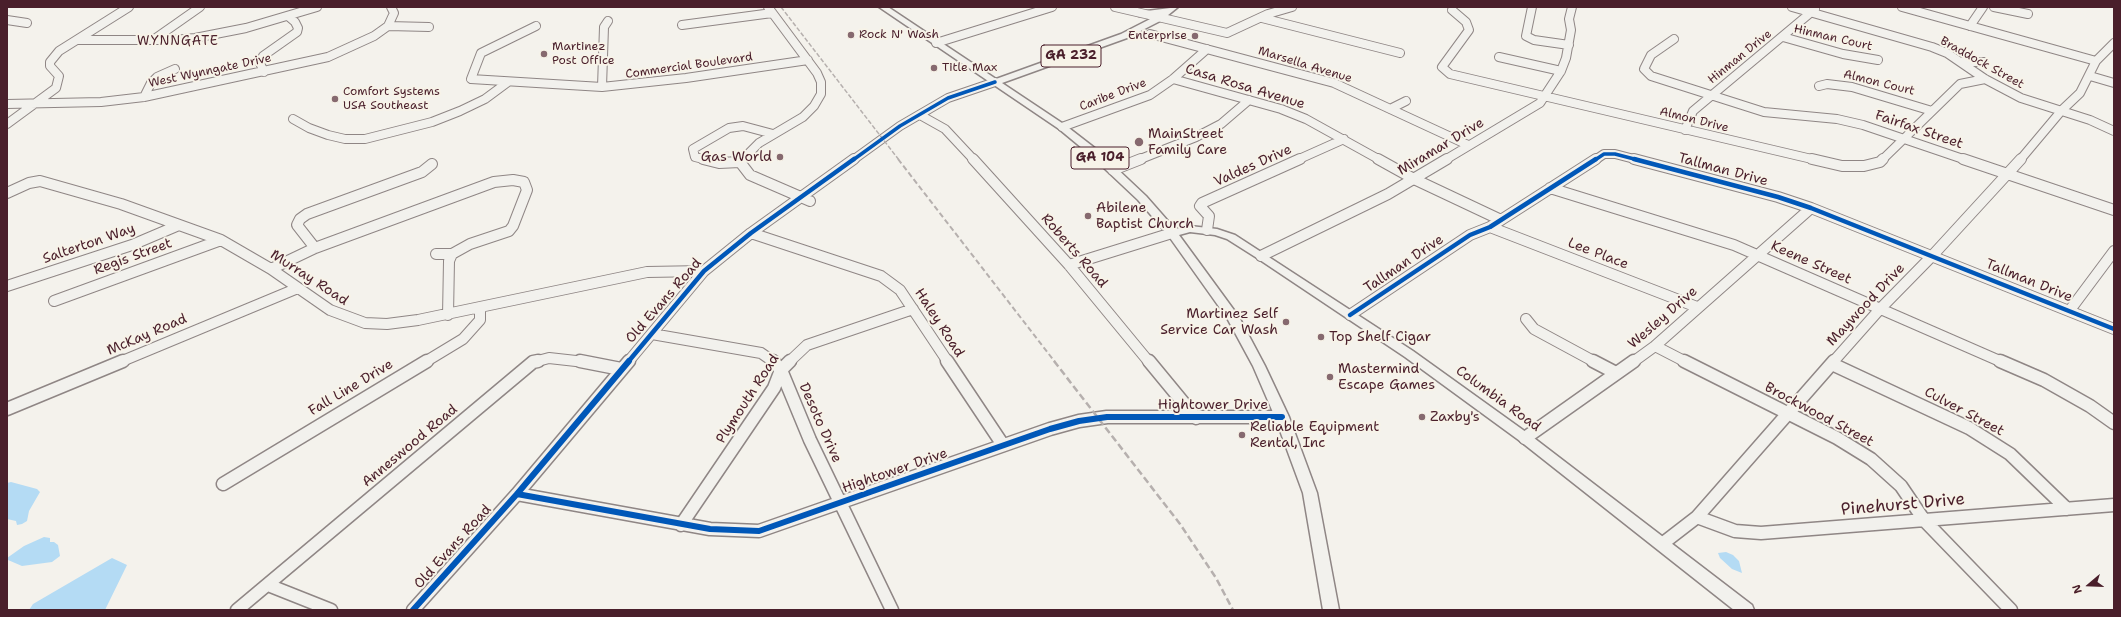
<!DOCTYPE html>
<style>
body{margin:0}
#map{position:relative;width:2121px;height:617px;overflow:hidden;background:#f4f2ec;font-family:"Shantell Sans",sans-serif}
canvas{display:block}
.frame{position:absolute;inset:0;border:8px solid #4a1f2b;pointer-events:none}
.north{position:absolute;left:2069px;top:565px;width:40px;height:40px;-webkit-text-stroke:3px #f7f3e8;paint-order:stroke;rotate:251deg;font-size:11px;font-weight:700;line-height:16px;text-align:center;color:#4a1f2b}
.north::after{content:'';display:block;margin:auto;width:14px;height:18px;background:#4a1f2b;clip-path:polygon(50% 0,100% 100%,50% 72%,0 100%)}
</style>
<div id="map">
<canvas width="2121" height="617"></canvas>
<div class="frame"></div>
<div class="north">N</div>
</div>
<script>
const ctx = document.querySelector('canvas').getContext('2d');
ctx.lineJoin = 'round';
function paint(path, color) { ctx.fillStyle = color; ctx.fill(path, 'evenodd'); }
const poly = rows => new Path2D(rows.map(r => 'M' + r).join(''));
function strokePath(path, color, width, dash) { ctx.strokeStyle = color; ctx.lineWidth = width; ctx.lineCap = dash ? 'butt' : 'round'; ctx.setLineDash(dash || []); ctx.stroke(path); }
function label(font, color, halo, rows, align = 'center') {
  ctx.font = font + ' "Shantell Sans",sans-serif'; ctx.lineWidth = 4; ctx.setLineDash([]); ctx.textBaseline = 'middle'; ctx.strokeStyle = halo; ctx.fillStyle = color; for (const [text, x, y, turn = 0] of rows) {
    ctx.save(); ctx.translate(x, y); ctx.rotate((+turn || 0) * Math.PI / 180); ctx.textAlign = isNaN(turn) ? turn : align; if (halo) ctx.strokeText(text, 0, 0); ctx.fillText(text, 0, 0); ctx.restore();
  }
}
paint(poly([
 [11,482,37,489,40,492,29,511,27,521,22,524,17,525,16,521,7,519,7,483],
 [44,537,50,538,50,542,54,542,58,545,60,556,52,562,22,566,8,560,7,558,24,546],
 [1726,552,1733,555,1739,561,1742,573,1732,569,1720,558,1718,553],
 [112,558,127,565,105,610,29,610,33,604]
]), '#b4dbf4');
const minorFar2 = poly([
 [1115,7,1227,33,1268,14,1292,7],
 [1532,7,1526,36,1534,40,1569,45],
 [1792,7,1932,47,1947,53,1985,79,2021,98,2090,120,2114,131],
 [1902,7,2096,61],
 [1994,7,2028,14],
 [1452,10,1466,22,1469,30,1442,67,1450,74,1816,160],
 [1262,18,1400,53],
 [7,20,27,23],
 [682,25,772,13],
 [388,26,429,27],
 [536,26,481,53,471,79,602,87,686,78,808,60],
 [1970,26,1983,7],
 [1150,34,1334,83,1468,145],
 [1783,37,1843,54,1878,60],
 [1674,39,1651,55,1644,69,1651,76,1764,112,1837,119,1863,125,1966,160],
 [77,40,174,40,195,38,246,28,317,7],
 [153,40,200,7],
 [936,43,1052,7],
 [1499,57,1561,71],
 [1962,62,1984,62],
 [264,72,260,63,263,56,297,32,298,28,295,22,288,16],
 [2090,76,2114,83],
 [1173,79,1281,109,1306,119,1380,160],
 [1819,86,1827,84,1852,87,1932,111],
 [602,87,604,27,608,21],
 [144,97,151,83,157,77,175,69],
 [7,104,101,102,144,97,328,57,374,36,388,26,394,13,391,7],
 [1390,109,1406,101],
 [920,115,945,129,974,160],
 [293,119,309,128,328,135,345,139,365,139,432,122,460,111,485,99,508,82],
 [7,124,56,88,59,76,50,66,50,62,59,51,129,7],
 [1062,127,1150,95,1173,79,1207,49],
 [1685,130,1693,111,1815,9],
 [707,160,695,157,693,149,729,128,743,126,773,134],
 [742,160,759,143,803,117,814,106,821,94,821,82,817,73,768,7],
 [853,160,900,126,948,98,995,82],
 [1138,160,1196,137,1221,124,1249,100],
 [1297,160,1344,139],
 [1445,160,1540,103,1561,71,1566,58,1571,30,1569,19,1572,7],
 [1595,160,1604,154,1615,154,1638,160],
 [1882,160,1960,84,1985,79],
 [2020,160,2062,110,2080,93,2096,61,2114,43]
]);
const minorFar1 = poly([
 [703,159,719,163,740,162],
 [743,159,740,162,750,175,810,201],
 [973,159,1069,265,1149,362],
 [1378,159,1414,179,1501,220],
 [1634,159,1778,197,1811,208,2114,329],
 [1812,159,1842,166,1864,166,1880,162,1883,159],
 [1963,159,2114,210],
 [1113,170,1141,159],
 [1550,188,1734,245,2002,362],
 [7,193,29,183,40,181,121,204,221,240,271,269,330,310,365,323,387,324,418,320,647,272,704,271],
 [1490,227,1697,307],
 [1207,230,1209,216,1200,206,1202,203,1300,159],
 [751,233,881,276,900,290,948,362],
 [315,248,297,225,300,219,307,214,422,172,432,164],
 [436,254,452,254],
 [1261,256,1388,194,1447,159],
 [1069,265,1172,233],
 [271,269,315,248,494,182,513,180,524,182,527,190,513,226,509,231,470,244,452,254,449,261,448,315],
 [7,286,132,245,179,225],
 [54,301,221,240],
 [2070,310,2114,251],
 [1350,315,1470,235,1490,227,1596,159],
 [1526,319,1534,329,1595,362],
 [652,334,761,353,774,362],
 [1655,346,1686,362],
 [120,362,298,288],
 [425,362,463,339,480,320,480,308],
 [534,362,549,358,585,362],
 [628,362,704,271,751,233,854,159],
 [789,362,807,345,913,309],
 [1633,362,1655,346,1811,208],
 [1833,362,1880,309,1932,256,2021,159]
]);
const minor = poly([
 [580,361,621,369],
 [773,361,781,370,810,440,892,610],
 [947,361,1003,445],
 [1149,361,1196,418],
 [1593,361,1616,373],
 [1684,361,1837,438,1871,459,1901,486,1924,520,2011,610],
 [2000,361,2044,380,2090,406,2114,423],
 [1832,364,1969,428,2010,454,2067,509],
 [7,409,123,361],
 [1525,438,1634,361],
 [223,484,427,361],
 [517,494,710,529,759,531,1050,429,1079,421,1107,417,1282,417],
 [1697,517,1735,531,1761,533,2114,505],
 [681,525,774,388,781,370,790,361],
 [1662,544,1697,517,1834,361],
 [268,585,331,610],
 [237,610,533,362,538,361],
 [413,610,517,494,629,361]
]);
const major = poly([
 [879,7,888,7,996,79,1121,34,1158,15,1142,16,1139,16,1139,12,1178,7,1162,20,1127,38,1002,83,1065,125,1096,149,1146,196,1175,229,1190,226,1217,229,1235,235,1413,351,1530,435,1752,605,1754,610,1734,610,1520,441,1405,357,1257,258,1227,239,1215,235,1190,232,1179,235,1239,317,1265,366,1289,417,1317,493,1339,610,1323,610,1303,493,1275,417,1253,366,1227,318,1168,235,1138,200,1088,153,1059,129,879,7]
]);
strokePath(minorFar2, '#8f8685', 10);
strokePath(minorFar1, '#8f8685', 12);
strokePath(minor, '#8f8685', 15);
strokePath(major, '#8f8685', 3);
strokePath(minorFar2, '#f2f1ed', 8);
strokePath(minorFar1, '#f2f1ed', 10);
strokePath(minor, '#f2f1ed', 12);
paint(major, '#f2f1ed');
strokePath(poly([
 [781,7,899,160]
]), '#b6b0ae', 1.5, [4.5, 2]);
strokePath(poly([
 [898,159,1055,362]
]), '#b6b0ae', 2, [5.5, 3]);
strokePath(poly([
 [1054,361,1180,524,1216,578,1233,610]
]), '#b6b0ae', 2.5, [7, 3.5]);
strokePath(poly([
 [853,160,900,126,948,98,995,82],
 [1595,160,1604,154,1615,154,1638,160]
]), '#0057b8', 3.5);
strokePath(poly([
 [1634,159,1778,197,1811,208,2114,329],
 [1350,315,1470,235,1490,227,1596,159],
 [628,362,704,271,751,233,854,159]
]), '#0057b8', 4.5);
strokePath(poly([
 [517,494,710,529,759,531,1050,429,1079,421,1107,417,1282,417],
 [413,610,517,494,629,361]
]), '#0057b8', 6);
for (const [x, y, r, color] of [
 [851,35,4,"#86696f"],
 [1195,36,4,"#86696f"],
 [544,54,4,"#86696f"],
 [934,68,4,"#86696f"],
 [335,99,4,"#86696f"],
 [1139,142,5,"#86696f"],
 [780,157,4,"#86696f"],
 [1088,216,4,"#86696f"],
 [1286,322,4,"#86696f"],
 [1321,337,4,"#86696f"],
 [1330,377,4,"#86696f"],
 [1422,417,4,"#86696f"],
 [1242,435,4,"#86696f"]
]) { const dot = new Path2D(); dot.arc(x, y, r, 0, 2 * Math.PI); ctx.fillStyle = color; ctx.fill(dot); strokePath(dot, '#f7f3e8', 1.5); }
label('12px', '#4a1f2b', '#f7f3e8', [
 ["Rock N' Wash",859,35],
 ["Enterprise",1187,36,"right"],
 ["Martinez",552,47],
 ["Post Office",552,61],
 ["Title Max",942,68],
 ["Comfort Systems",343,92],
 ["USA Southeast",343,106]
], 'left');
label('12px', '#4a1f2b', '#f7f3e8', [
 ["Hinman Court",1833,38,13],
 ["Hinman Drive",1740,57,-39],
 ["Braddock Street",1982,63,29],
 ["Marsella Avenue",1305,65,17],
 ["Commercial Boulevard",689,66,-8],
 ["West Wynngate Drive",210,71,-12],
 ["Almon Court",1879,83,14],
 ["Caribe Drive",1113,95,-21],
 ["Almon Drive",1694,120,14]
]);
ctx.letterSpacing = '1px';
label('13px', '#4a1f2b', '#f7f3e8', [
 ["WYNNGATE",178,42]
]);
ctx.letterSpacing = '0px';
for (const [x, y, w] of [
 [1071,56,60],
 [1100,158,58]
]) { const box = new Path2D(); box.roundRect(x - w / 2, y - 11, w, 22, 3); ctx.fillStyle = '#f7f3e8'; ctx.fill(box); strokePath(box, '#4a1f2b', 1); }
label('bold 13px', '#4a1f2b', null, [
 ["GA 232",1071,56],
 ["GA 104",1100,158]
]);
label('14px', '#4a1f2b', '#f7f3e8', [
 ["Casa Rosa Avenue",1245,87,17],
 ["Fairfax Street",1919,130,19],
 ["Miramar Drive",1441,147,-31],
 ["Valdes Drive",1253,166,-24],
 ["Tallman Drive",1723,170,15],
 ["Salterton Way",89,244,-19],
 ["Roberts Road",1074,251,49],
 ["Lee Place",1598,254,21],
 ["Regis Street",133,257,-20],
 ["Keene Street",1811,263,24],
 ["Tallman Drive",1404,264,-34],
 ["Murray Road",309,278,33],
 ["Tallman Drive",2029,281,22],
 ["Old Evans Road",664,301,-49],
 ["Maywood Drive",1866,305,-47],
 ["Wesley Drive",1663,318,-41],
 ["Haley Road",939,323,57],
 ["McKay Road",147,335,-23],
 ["Fall Line Drive",351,388,-31],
 ["Plymouth Road",748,399,-57],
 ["Columbia Road",1498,399,36],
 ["Hightower Drive",1213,405],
 ["Culver Street",1964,412,28],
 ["Brockwood Street",1819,415,28],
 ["Desoto Drive",820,423,66],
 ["Anneswood Road",410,446,-40],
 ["Hightower Drive",895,471,-19],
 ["Old Evans Road",453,547,-48]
]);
label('14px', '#4a1f2b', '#f7f3e8', [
 ["MainStreet",1148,134],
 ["Family Care",1148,150],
 ["Gas World",772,157,"right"],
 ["Abilene",1096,208],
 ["Baptist Church",1096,224],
 ["Martinez Self",1278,314,"right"],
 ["Service Car Wash",1278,330,"right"],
 ["Top Shelf Cigar",1329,337],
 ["Mastermind",1338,369],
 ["Escape Games",1338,385],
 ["Zaxby's",1430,417],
 ["Reliable Equipment",1250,427],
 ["Rental, Inc",1250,443]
], 'left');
label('17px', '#4a1f2b', '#f7f3e8', [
 ["Pinehurst Drive",1903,505,-5]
]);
</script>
